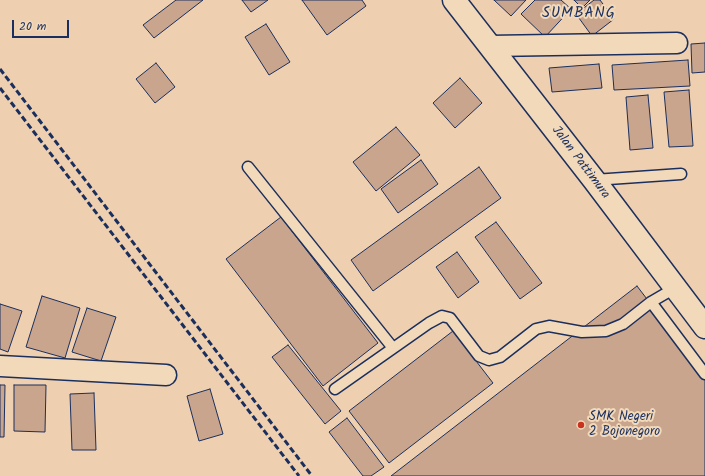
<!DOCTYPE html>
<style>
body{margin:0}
#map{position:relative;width:705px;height:476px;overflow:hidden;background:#eecfaf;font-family:Kalam,sans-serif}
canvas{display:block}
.scale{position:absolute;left:12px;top:20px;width:57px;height:18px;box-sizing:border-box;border:2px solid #1b2f5e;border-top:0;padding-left:5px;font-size:12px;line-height:14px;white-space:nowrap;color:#1b2f5e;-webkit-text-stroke:3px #f2d9ba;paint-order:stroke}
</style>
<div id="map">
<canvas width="705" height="476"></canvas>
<div class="scale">20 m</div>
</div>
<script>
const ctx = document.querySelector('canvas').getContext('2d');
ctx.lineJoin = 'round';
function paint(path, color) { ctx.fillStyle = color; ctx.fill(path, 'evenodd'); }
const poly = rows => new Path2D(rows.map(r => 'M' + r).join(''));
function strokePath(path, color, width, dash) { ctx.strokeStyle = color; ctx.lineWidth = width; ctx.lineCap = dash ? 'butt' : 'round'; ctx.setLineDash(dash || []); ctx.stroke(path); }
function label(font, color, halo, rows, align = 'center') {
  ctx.font = font + ' Kalam,sans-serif'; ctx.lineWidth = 4; ctx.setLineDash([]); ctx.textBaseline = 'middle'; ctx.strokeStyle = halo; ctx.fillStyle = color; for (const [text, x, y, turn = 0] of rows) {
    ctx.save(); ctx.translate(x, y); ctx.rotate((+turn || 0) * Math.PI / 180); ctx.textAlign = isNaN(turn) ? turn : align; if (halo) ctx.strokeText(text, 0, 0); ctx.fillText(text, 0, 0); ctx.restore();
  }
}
const building = poly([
 [176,0,203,0,154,38,143,25,176,0],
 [242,0,268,0,251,12,242,0],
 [302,0,362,0,366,6,327,35,302,0],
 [494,0,526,0,511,16,494,0],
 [535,0,561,0,571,9,545,37,521,14,535,0],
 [574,0,590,0,582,8,574,0],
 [594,0,600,0,614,19,592,36,576,14,594,0],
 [266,24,290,62,269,75,245,37,266,24],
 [705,43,705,72,692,73,691,44,705,43],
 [688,60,690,86,614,90,612,65,688,60],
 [156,63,175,87,155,103,136,79,156,63],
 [599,64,602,88,552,92,549,68,599,64],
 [460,78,482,103,455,128,433,103,460,78],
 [689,90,693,146,669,147,664,92,689,90],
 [648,95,653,148,630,150,626,97,648,95],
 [396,127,420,155,376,191,353,162,396,127],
 [421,160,438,184,398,213,381,189,421,160],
 [479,167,501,198,373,291,351,260,479,167],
 [281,217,378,343,323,386,226,259,281,217],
 [496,222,542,283,520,299,475,237,496,222],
 [457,252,479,282,458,298,436,267,457,252],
 [637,286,705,375,705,476,391,476,637,286],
 [42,296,80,308,65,358,26,347,42,296],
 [0,304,22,311,8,352,0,349,0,304],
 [87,308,116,317,101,361,72,352,87,308],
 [453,331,493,383,389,463,349,411,453,331],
 [288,345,341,411,325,424,272,357,288,345],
 [0,385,5,385,4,437,0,437,0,385],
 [14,385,46,385,45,432,14,431,14,385],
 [210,389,223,434,199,441,187,396,210,389],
 [94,393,96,450,72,450,70,394,94,393],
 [347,418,384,467,371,476,363,476,329,432,347,418]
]);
paint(building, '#c8a58c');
strokePath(building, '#1b2f5e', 1);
const service = poly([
 [248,167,393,348],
 [594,180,681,174],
 [651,302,705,374],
 [335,389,429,323,442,316,450,318,479,356,489,360,500,357,536,329,549,326,582,332,606,331,623,324,651,302,675,288]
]);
const minor = poly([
 [490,46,677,43],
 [0,366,166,375]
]);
const tertiary = poly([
 [454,0,594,180,705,327]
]);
strokePath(service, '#1b2f5e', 13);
strokePath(minor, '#1b2f5e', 23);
strokePath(tertiary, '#1b2f5e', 25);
strokePath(service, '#f2d9ba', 10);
strokePath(minor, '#f2d9ba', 20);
strokePath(tertiary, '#f2d9ba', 22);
strokePath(poly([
 [0,69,312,476],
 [0,88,299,476]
]), '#1b2f5e', 3, [6, 3]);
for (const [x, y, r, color] of [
 [581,425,4,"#c8321e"]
]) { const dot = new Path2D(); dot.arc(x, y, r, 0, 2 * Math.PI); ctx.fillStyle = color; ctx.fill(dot); strokePath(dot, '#f2d9ba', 1.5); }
label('13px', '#1b2f5e', '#f2d9ba', [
 ["Jalan Pattimura",580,163,53]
]);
label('13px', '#1b2f5e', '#f2d9ba', [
 ["SMK Negeri",589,418],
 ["2 Bojonegoro",589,433]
], 'left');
ctx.letterSpacing = '1px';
label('15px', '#1b2f5e', '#f2d9ba', [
 ["SUMBANG",579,14]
]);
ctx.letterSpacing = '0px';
</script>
